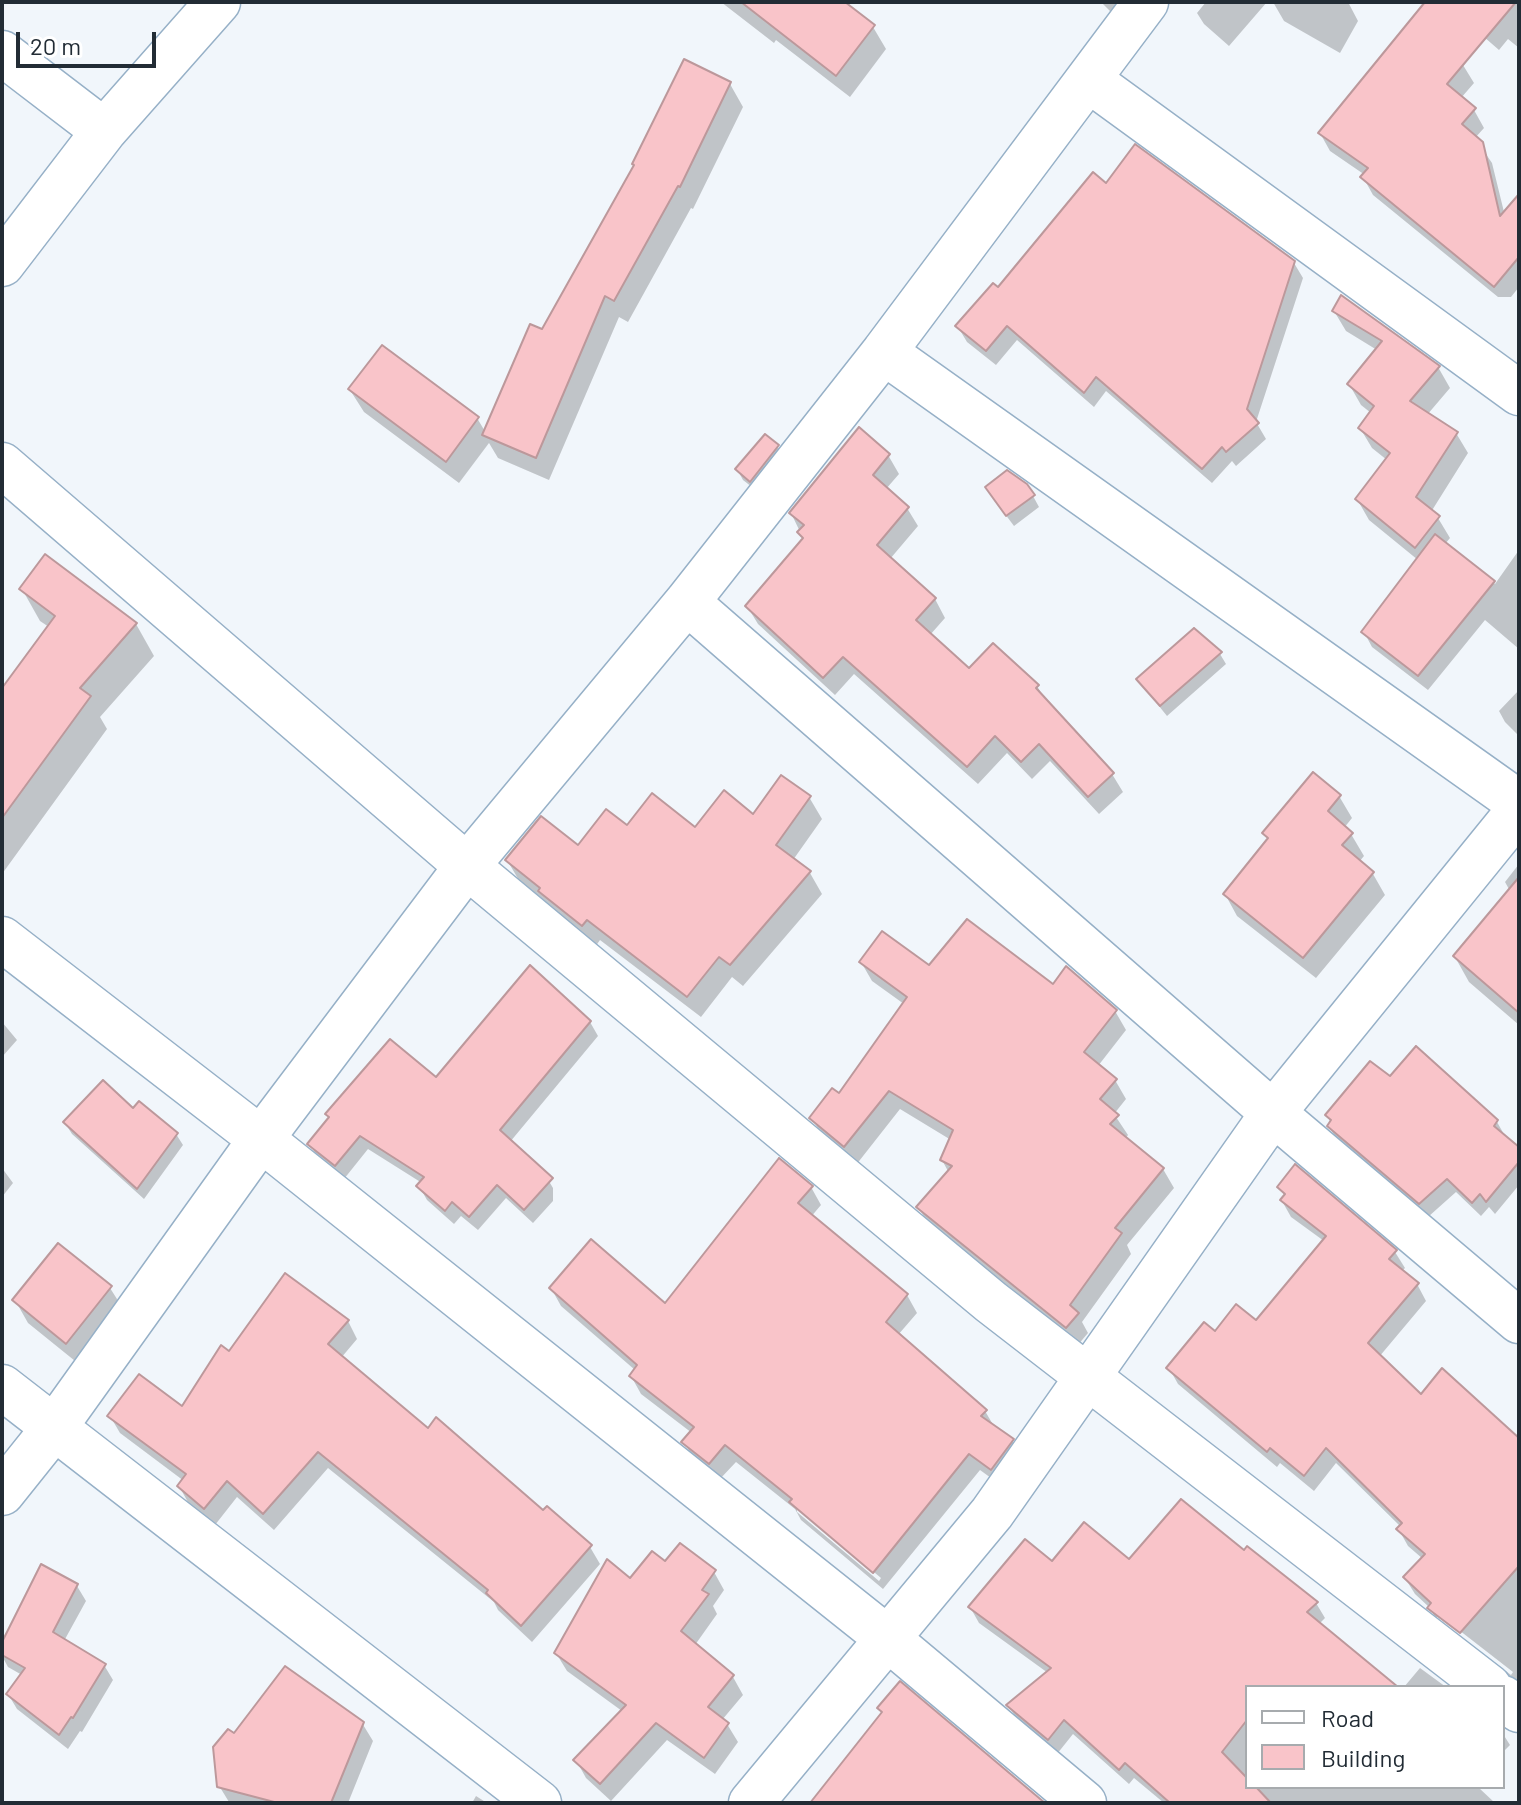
<!DOCTYPE html>
<style>
body{margin:0}
#map{position:relative;width:1521px;height:1805px;overflow:hidden;background:#f1f6fb;font-family:Barlow,sans-serif}
canvas{display:block}
.frame{position:absolute;inset:0;border:4px solid #222c35;pointer-events:none}
.legend{position:absolute;left:1245px;top:1685px;width:260px;height:104px;box-sizing:border-box;background:#fff;border:2px solid #a7abae;margin:0;padding:10px 14px;list-style:none;font-size:24px;color:#222c35}
.legend li{display:flex;align-items:center;gap:16px;height:40px}
.legend b{width:40px;border:2px solid #a7abae}
.scale{position:absolute;left:16px;top:32px;width:140px;height:36px;box-sizing:border-box;border:4px solid #222c35;border-top:0;padding-left:10px;font-size:24px;line-height:28px;white-space:nowrap;color:#222c35;-webkit-text-stroke:6px #fff;paint-order:stroke}
</style>
<div id="map">
<canvas width="1521" height="1805"></canvas>
<div class="frame"></div>
<ul class="legend">
<li><b style="height:10px;background:#fff"></b>Road</li>
<li><b style="height:22px;background:#f9c4c9"></b>Building</li>
</ul>
<div class="scale">20 m</div>
</div>
<script>
const ctx = document.querySelector('canvas').getContext('2d');
ctx.lineJoin = 'round';
function paint(path, color) { ctx.fillStyle = color; ctx.fill(path, 'evenodd'); }
const poly = rows => new Path2D(rows.map(r => 'M' + r).join(''));
function strokePath(path, color, width, dash) { ctx.strokeStyle = color; ctx.lineWidth = width; ctx.lineCap = dash ? 'butt' : 'round'; ctx.setLineDash(dash || []); ctx.stroke(path); }
paint(poly([
 [721,2,840,2,873,27,886,49,850,97,776,40,774,43],
 [1101,2,1120,2,1111,12],
 [1206,2,1267,2,1229,46,1204,24,1197,13],
 [1273,2,1348,2,1358,21,1340,53,1284,21],
 [1452,2,1519,2,1519,48,1508,39,1499,50,1461,17],
 [1463,65,1474,83,1461,98,1474,110,1484,128,1475,138,1492,163,1504,212,1519,193,1519,287,1511,297,1498,297,1373,195,1363,177,1365,175,1330,151,1320,133],
 [730,84,743,107,693,209,691,208,628,322,619,317,549,480,498,458,489,443,459,483,364,412,350,390,477,418,486,433,543,332],
 [1107,186,1294,263,1303,278,1256,422,1266,439,1236,466,1232,461,1212,483,1106,391,1094,407,1017,340,996,365,967,342,958,327],
 [1334,311,1438,367,1450,388,1427,415,1456,433,1468,453,1431,512,1438,518,1450,538,1445,544,1495,584,1519,550,1519,649,1485,620,1428,690,1372,647,1364,632,1418,560,1369,520,1357,499,1387,460,1372,448,1360,428,1371,413,1361,405,1349,384,1377,350,1346,331],
 [777,446,784,457,757,491,743,480,737,469],
 [888,455,899,474,886,489,907,508,918,526,890,559,935,599,945,618,930,635,970,671,1037,686,1047,703,1112,774,1123,792,1099,814,1050,761,1032,779,1007,753,978,784,854,674,835,695,758,624,747,606,804,540,791,513],
 [1033,496,1039,507,1014,526,993,498],
 [22,589,136,624,154,656,100,717,107,729,2,874,2,691,49,627,40,621],
 [1194,631,1220,654,1226,664,1167,716,1138,680],
 [1519,690,1519,736,1505,722,1499,711],
 [1339,796,1352,818,1344,828,1351,834,1364,856,1359,862,1373,874,1385,895,1316,978,1237,916,1225,894,1269,840,1265,833],
 [809,797,822,819,793,860,810,873,822,894,743,986,732,977,701,1017,600,940,595,947,553,913,547,903,520,882,507,860,578,848,628,828,695,829,753,817],
 [1519,864,1519,1025,1469,982,1455,957,1510,891,1505,882],
 [861,962,929,968,1053,987,1115,1011,1126,1030,1098,1066,1115,1080,1126,1099,1114,1114,1128,1135,1125,1139,1163,1169,1174,1188,1127,1245,1131,1254,1082,1322,1088,1333,1077,1346,930,1227,919,1208,949,1173,942,1160,951,1140,900,1109,856,1165,823,1137,812,1118,839,1096,904,1004,872,981],
 [2,1022,17,1040,2,1057],
 [590,1022,598,1036,510,1142,544,1173,553,1188,553,1201,533,1223,506,1198,478,1230,461,1216,454,1224,427,1200,419,1186,422,1183,368,1149,344,1179,318,1159,310,1144,330,1119,327,1114,436,1080],
 [1390,1079,1497,1122,1505,1136,1519,1150,1519,1185,1495,1214,1489,1207,1481,1216,1456,1192,1428,1217,1337,1140,1329,1126,1331,1123,1327,1115],
 [133,1111,176,1134,183,1145,144,1199,72,1134,65,1123],
 [2,1168,13,1183,2,1197],
 [811,1187,821,1205,810,1218,907,1295,917,1313,898,1335,985,1411,995,1428,1012,1440,1022,1457,1002,1486,980,1470,883,1589,801,1520,795,1509,736,1462,719,1480,694,1460,684,1442,692,1433,641,1394,631,1376,635,1370,561,1306,551,1288,665,1306],
 [797,1507,881,1578,879,1581,797,1512],
 [1280,1187,1395,1252,1405,1268,1401,1272,1417,1284,1426,1301,1379,1357,1422,1397,1519,1446,1519,1687,1439,1624,1429,1607,1415,1594,1405,1578,1423,1559,1408,1546,1399,1530,1401,1527,1336,1463,1314,1491,1280,1463,1277,1467,1178,1384,1169,1368,1215,1334,1256,1322,1324,1241,1291,1217,1282,1201,1285,1197],
 [1437,1613,1513,1672,1511,1675,1437,1618],
 [110,1288,124,1310,80,1365,28,1323,15,1300],
 [348,1321,357,1339,341,1358,428,1430,590,1547,600,1564,532,1642,498,1610,494,1602,328,1468,274,1530,237,1497,215,1525,189,1504,179,1486,184,1481,120,1433,110,1416,182,1409,230,1353],
 [1244,1553,1316,1603,1325,1618,1319,1624,1394,1687,1247,1687,1247,1787,1478,1787,1495,1803,1191,1803,1176,1796,1170,1803,1164,1803,1134,1778,1129,1784,1073,1734,1057,1754,1018,1721,1009,1706,1048,1673,979,1623,970,1607,1052,1564,1130,1562],
 [665,1563,714,1572,724,1590,713,1606,717,1614,695,1645,733,1677,743,1695,722,1720,727,1724,738,1742,715,1774,667,1740,611,1801,586,1778,576,1760,622,1711,567,1671,556,1653,630,1581],
 [77,1586,86,1601,64,1641,104,1665,113,1680,82,1732,80,1731,68,1749,17,1709,8,1694,22,1675,8,1667,2,1656,2,1647],
 [1420,1668,1446,1687,1404,1687],
 [362,1723,373,1741,348,1803,229,1802,218,1784,234,1736],
 [1503,1734,1510,1745,1503,1752],
 [476,1796,487,1803,472,1803]
]), '#0003');
const building = poly([
 [741,2,845,2,875,25,836,76,741,2],
 [1425,2,1516,2,1447,84,1476,108,1462,124,1483,142,1500,216,1519,194,1519,257,1494,287,1360,177,1368,168,1318,133,1425,2],
 [684,59,731,82,680,187,678,186,614,301,605,296,536,458,482,435,530,324,542,329,634,165,632,164,684,59],
 [1135,144,1295,261,1247,409,1259,423,1226,452,1222,447,1202,469,1096,377,1084,393,1007,326,986,351,955,326,993,283,998,287,1093,172,1106,183,1135,144],
 [1341,295,1440,366,1410,401,1458,432,1416,497,1440,516,1415,548,1355,499,1390,453,1358,428,1374,406,1347,384,1382,341,1332,311,1341,295],
 [382,345,479,417,446,462,348,389,382,345],
 [859,427,890,454,873,475,909,507,877,545,936,598,916,620,969,668,993,643,1039,685,1036,688,1114,773,1088,797,1039,744,1021,762,995,736,967,767,843,657,823,678,745,606,803,538,797,532,804,525,789,513,859,427],
 [765,434,779,445,750,482,735,469,765,434],
 [1007,470,1027,484,1035,495,1006,516,985,487,1007,470],
 [1435,534,1495,581,1418,676,1361,632,1435,534],
 [45,554,137,623,80,688,91,696,2,818,2,688,55,616,19,589,45,554],
 [1194,628,1222,652,1160,706,1136,679,1194,628],
 [1313,772,1341,795,1328,811,1353,833,1342,845,1374,872,1303,958,1223,894,1268,838,1262,833,1313,772],
 [781,775,811,796,776,845,811,871,730,965,719,957,687,997,587,920,582,926,538,891,540,888,505,860,541,816,578,845,606,809,627,825,652,793,695,827,724,790,753,814,781,775],
 [1519,877,1519,1013,1453,956,1519,877],
 [967,919,1053,984,1066,966,1117,1010,1084,1052,1117,1079,1100,1099,1119,1115,1110,1124,1164,1168,1115,1228,1122,1233,1070,1305,1079,1313,1066,1328,916,1207,952,1166,940,1160,953,1130,889,1091,844,1147,809,1118,832,1088,839,1093,907,997,859,962,882,931,929,965,967,919],
 [530,965,591,1021,500,1130,553,1178,524,1210,497,1185,469,1217,452,1202,445,1211,416,1186,424,1177,360,1136,335,1166,307,1144,329,1117,325,1114,390,1039,436,1077,530,965],
 [1416,1046,1498,1120,1494,1126,1519,1147,1519,1162,1486,1202,1480,1194,1472,1203,1447,1179,1419,1204,1327,1126,1331,1120,1325,1115,1370,1061,1390,1076,1416,1046],
 [103,1080,133,1108,139,1101,178,1133,137,1189,63,1122,103,1080],
 [779,1158,813,1186,798,1203,908,1294,886,1322,987,1410,981,1416,1014,1439,991,1470,969,1454,873,1573,789,1502,792,1499,725,1445,709,1464,681,1442,694,1427,629,1376,637,1365,549,1288,591,1239,665,1303,779,1158],
 [1295,1164,1397,1250,1389,1259,1419,1283,1368,1343,1421,1394,1442,1368,1519,1438,1519,1566,1460,1633,1427,1608,1431,1603,1403,1577,1425,1554,1396,1529,1402,1523,1326,1448,1304,1476,1270,1448,1267,1452,1166,1368,1204,1322,1215,1331,1236,1304,1256,1320,1326,1236,1280,1200,1285,1194,1277,1187,1295,1164],
 [58,1243,112,1286,66,1344,12,1300,58,1243],
 [285,1273,349,1320,328,1344,428,1428,436,1417,543,1510,547,1506,592,1545,521,1626,486,1593,488,1590,318,1452,263,1514,227,1481,204,1509,177,1486,186,1474,107,1416,139,1374,182,1406,221,1345,229,1351,285,1273],
 [1181,1499,1244,1550,1247,1546,1318,1602,1307,1612,1398,1687,1247,1687,1247,1720,1222,1752,1247,1778,1247,1787,1256,1787,1271,1803,1170,1803,1125,1763,1119,1770,1064,1720,1048,1740,1006,1705,1051,1668,968,1607,1025,1539,1052,1561,1084,1522,1129,1559,1181,1499],
 [680,1543,716,1570,702,1590,709,1594,681,1631,734,1675,708,1707,729,1723,704,1758,656,1723,600,1784,573,1760,626,1705,554,1653,607,1559,630,1578,652,1551,665,1561,680,1543],
 [41,1564,78,1584,53,1632,106,1664,73,1718,71,1717,59,1735,6,1694,25,1668,2,1655,2,1642,41,1564],
 [285,1666,364,1722,331,1803,278,1803,217,1787,213,1747,228,1729,234,1733,285,1666],
 [900,1681,1045,1803,810,1803,882,1712,877,1708,900,1681]
]);
paint(building, '#f9c4c9');
strokePath(building, '#bc989b', 2);
const minor = poly([
 [2,53,104,131],
 [1089,80,1519,393],
 [2,264,104,131,218,2],
 [884,352,1519,803],
 [2,465,467,866,991,1302,1489,1687],
 [687,602,1273,1113,1519,1321],
 [2,939,261,1139,887,1638,1084,1803],
 [2,1387,539,1803],
 [2,1493,54,1428,261,1139,467,866,687,602,884,352,1146,2],
 [1503,1698,1519,1710],
 [751,1803,992,1513,1273,1113,1519,810]
]);
strokePath(minor, '#96b0c7', 47);
strokePath(minor, '#fff', 44);
</script>
